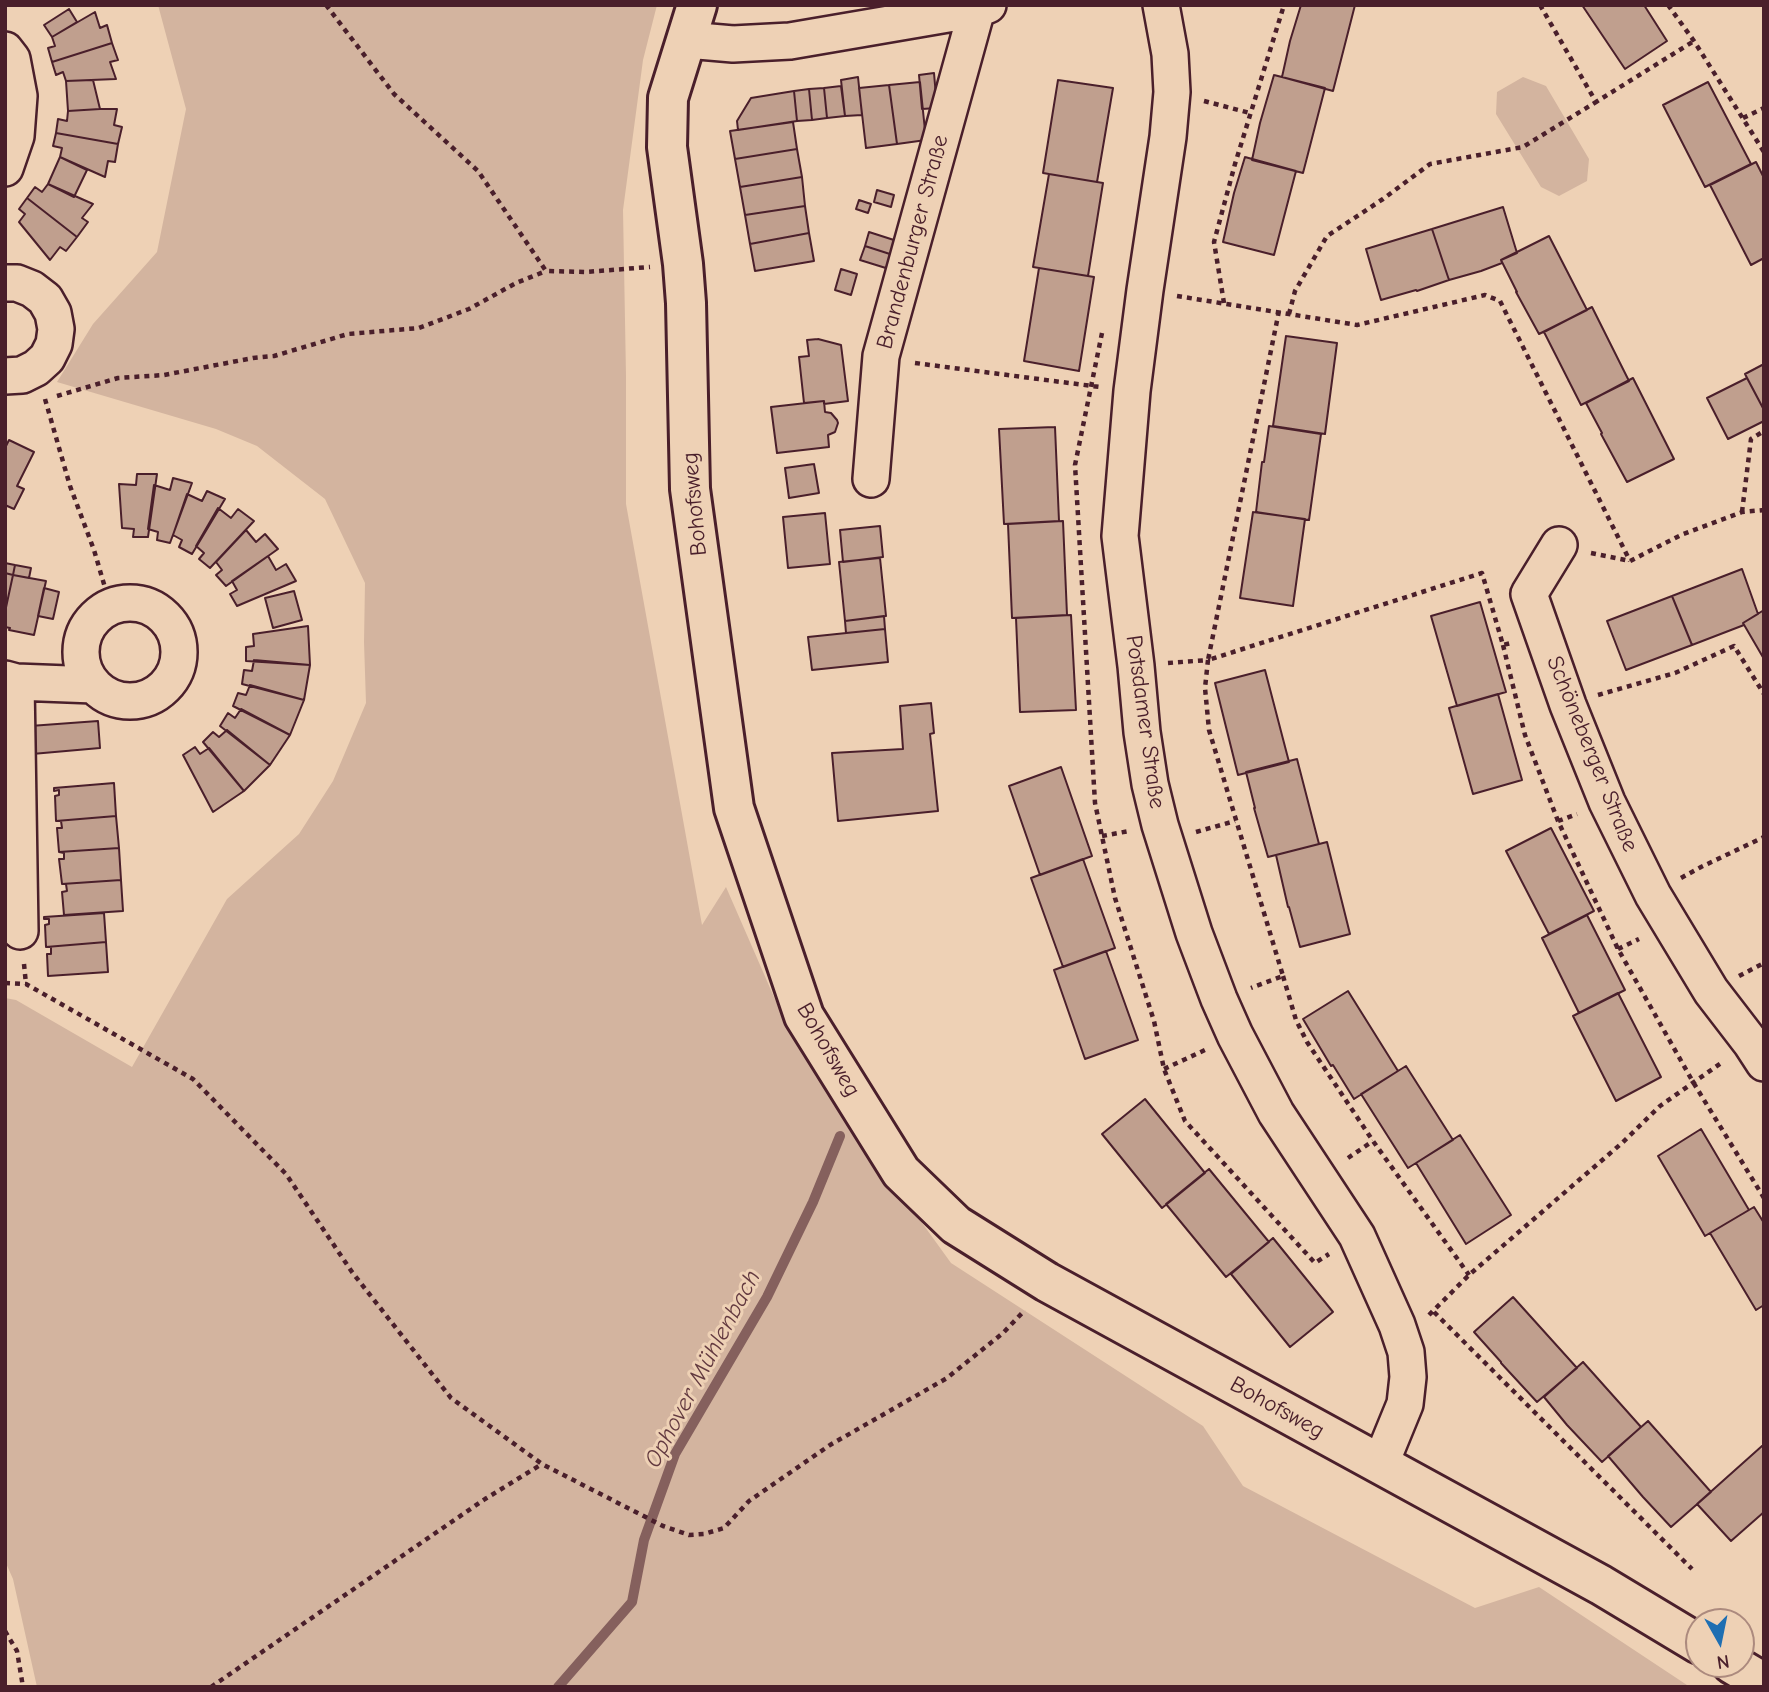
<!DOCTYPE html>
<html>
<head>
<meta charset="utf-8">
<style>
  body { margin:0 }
  #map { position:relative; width:1769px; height:1692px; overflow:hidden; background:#eed1b5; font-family:"Comic Neue",sans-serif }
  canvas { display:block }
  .frame { position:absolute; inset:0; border:7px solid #4a1f2b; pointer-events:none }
  .north { position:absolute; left:1685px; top:1608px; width:70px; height:70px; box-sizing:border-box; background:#eed1b5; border:2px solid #ac8a7e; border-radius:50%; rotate:171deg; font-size:19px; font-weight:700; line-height:28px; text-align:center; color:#4a1f2b }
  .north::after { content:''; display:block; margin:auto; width:24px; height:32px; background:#1f6fb2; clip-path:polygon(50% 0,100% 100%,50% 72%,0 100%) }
</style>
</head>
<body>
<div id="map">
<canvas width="1769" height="1692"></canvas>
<div class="frame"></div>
<div class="north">N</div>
</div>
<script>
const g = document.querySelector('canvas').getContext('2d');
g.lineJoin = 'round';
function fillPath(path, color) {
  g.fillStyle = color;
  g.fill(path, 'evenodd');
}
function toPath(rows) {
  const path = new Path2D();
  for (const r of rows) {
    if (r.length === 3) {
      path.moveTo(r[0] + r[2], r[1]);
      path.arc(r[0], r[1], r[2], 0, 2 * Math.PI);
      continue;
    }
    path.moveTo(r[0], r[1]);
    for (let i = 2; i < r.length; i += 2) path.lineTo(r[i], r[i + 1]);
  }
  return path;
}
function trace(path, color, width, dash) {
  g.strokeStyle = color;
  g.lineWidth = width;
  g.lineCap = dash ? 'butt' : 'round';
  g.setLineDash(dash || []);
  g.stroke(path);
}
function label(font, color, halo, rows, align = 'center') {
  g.font = font + ' "Comic Neue",sans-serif';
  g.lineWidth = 6;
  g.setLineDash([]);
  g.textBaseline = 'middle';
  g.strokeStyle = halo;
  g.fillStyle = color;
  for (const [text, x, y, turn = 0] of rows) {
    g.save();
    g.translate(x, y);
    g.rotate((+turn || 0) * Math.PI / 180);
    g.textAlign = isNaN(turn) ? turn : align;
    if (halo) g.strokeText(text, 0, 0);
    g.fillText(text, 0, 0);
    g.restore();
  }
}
fillPath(toPath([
  [158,5,657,5,643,60,623,210,626,376,626,504,702,925,726,887,791,1036,899,1191,951,1263,1203,1426,1243,1486,1475,1608,1539,1587,1690,1687,37,1687,13,1579,5,1561,5,998,16,1000,132,1067,227,899,299,834,333,781,366,703,364,642,365,583,325,499,257,446,216,429,57,382,93,324,157,252,186,109],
  [1523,77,1546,86,1589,159,1587,181,1559,196,1541,187,1496,114,1497,92]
]), '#d3b49f');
trace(toPath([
  [558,1687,632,1602,644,1540,675,1454,767,1297,813,1202,840,1136]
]), '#85605d', 10);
const building = toPath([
  [1301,5,1355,5,1333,91,1282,77,1290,41,1301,5],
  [1582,5,1644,5,1667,41,1625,69,1582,5],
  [69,9,77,22,52,37,44,25,69,9],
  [95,12,100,28,107,25,112,43,52,62,48,48,55,46,52,37,95,12],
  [112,43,118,60,110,62,116,79,66,81,63,72,56,75,52,62,112,43],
  [934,73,937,108,922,109,919,75,934,73],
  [1274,75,1325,88,1303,173,1252,160,1260,123,1274,75],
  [858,77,862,115,845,116,841,80,858,77],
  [93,80,100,109,68,111,66,81,93,80],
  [1058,80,1113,88,1097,182,1043,173,1058,80],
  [920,82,926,140,897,144,889,85,920,82],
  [1708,82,1751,164,1705,187,1663,105,1708,82],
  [889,85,897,144,866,148,859,88,889,85],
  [841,86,845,116,827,118,824,88,841,86],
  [824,88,827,118,812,120,809,89,824,88],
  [809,89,812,120,797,121,794,91,809,89],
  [794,91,797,121,738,130,737,121,751,98,794,91],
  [100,109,117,109,114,125,122,127,118,144,56,133,58,119,67,121,68,111,100,109],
  [793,122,797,149,735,159,730,131,793,122],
  [56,133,118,144,115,162,108,161,105,177,60,157,62,148,53,146,56,133],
  [797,149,802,177,740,187,735,159,797,149],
  [60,157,87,170,74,197,48,184,60,157],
  [1245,157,1296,171,1274,255,1223,242,1234,193,1245,157],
  [1756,162,1764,178,1764,258,1751,265,1710,185,1756,162],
  [1049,174,1103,183,1088,276,1033,267,1049,174],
  [802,177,805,206,745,215,740,187,802,177],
  [48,184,93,204,82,218,88,222,77,237,27,198,35,187,42,192,48,184],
  [877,190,894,195,891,207,874,202,877,190],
  [27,198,77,237,66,251,60,247,50,260,19,222,25,214,19,209,27,198],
  [859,200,871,204,868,213,856,209,859,200],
  [805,206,809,233,750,244,745,215,805,206],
  [1503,207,1517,253,1501,260,1502,263,1481,271,1449,280,1432,229,1503,207],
  [1432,229,1449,280,1417,291,1416,290,1381,300,1366,249,1432,229],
  [869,232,897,241,893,255,865,246,869,232],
  [809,233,814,261,755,271,750,244,809,233],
  [1549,236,1587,310,1539,334,1516,292,1517,292,1501,260,1549,236],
  [865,246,893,255,889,269,860,260,865,246],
  [1039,268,1094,277,1079,371,1024,361,1039,268],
  [841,269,857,274,851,295,835,290,841,269],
  [1592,307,1629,381,1581,405,1544,332,1592,307],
  [1286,336,1337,343,1325,434,1273,426,1286,336],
  [818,339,841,345,848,401,824,404,824,401,804,403,799,357,809,356,807,340,818,339],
  [1764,364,1764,410,1745,374,1764,364],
  [1633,378,1674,459,1627,482,1601,434,1602,433,1586,403,1633,378],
  [1747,378,1764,410,1764,421,1728,439,1707,398,1747,378],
  [824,401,825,412,831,413,837,420,838,423,835,432,828,435,829,447,777,453,771,407,824,401],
  [1269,426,1321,434,1309,520,1256,512,1262,462,1264,462,1269,426],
  [1055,427,1059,521,1004,524,999,429,1055,427],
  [9,440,34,452,17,486,24,489,14,509,5,505,5,448,9,440],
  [814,464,819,493,789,498,785,468,814,464],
  [137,474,157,474,148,537,133,537,134,529,122,528,119,484,136,485,137,474],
  [173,478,192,483,170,543,157,540,158,532,148,529,154,485,170,490,173,478],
  [207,491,225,499,192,554,179,547,182,540,173,535,187,494,202,501,207,491],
  [218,508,231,518,238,509,254,521,210,568,199,559,204,553,196,546,218,508],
  [1253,512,1305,519,1293,606,1240,598,1253,512],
  [825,513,830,564,788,568,783,517,825,513],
  [1063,521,1067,615,1012,618,1008,524,1063,521],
  [880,526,883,557,843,562,840,530,880,526],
  [246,530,256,542,265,534,278,549,226,586,216,575,222,570,216,562,246,530],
  [268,556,276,570,286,564,296,581,237,606,230,594,237,590,232,581,268,556],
  [880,558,886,616,845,621,839,562,880,558],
  [5,563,15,565,13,575,5,573,5,563],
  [15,565,31,568,29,578,13,575,15,565],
  [1742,569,1758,614,1743,623,1744,625,1692,645,1672,596,1742,569],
  [5,573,13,575,5,612,5,573],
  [13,575,46,581,34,635,9,630,10,628,5,627,5,612,13,575],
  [44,588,59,592,53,619,38,616,44,588],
  [294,591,302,620,273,628,265,598,294,591],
  [1672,596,1692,645,1626,670,1607,621,1672,596],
  [1480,602,1506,692,1457,706,1431,616,1480,602],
  [1764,610,1764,659,1743,623,1764,610],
  [1071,615,1076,710,1020,712,1016,618,1071,615],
  [884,616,885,629,846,633,845,621,884,616],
  [308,626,310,665,246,661,246,647,254,646,253,634,308,626],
  [885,629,888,662,812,670,808,637,885,629],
  [254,660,310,665,304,700,242,684,244,670,252,671,254,660],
  [1265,670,1289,762,1238,775,1215,683,1265,670],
  [250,685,304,700,290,735,233,706,238,693,246,695,250,685],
  [1498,694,1522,780,1473,794,1449,708,1498,694],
  [931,703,934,733,930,734,938,811,838,821,832,753,903,749,900,706,931,703],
  [241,709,290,735,270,765,220,726,228,713,235,718,241,709],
  [98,721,100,748,32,754,30,726,98,721],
  [227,730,270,765,244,791,203,742,213,732,219,737,227,730],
  [195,747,200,754,209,748,244,791,213,812,183,755,195,747],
  [1297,759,1319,844,1268,857,1254,808,1255,808,1246,772,1297,759],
  [1061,767,1092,856,1040,875,1009,786,1061,767],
  [114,783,116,816,56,821,55,796,59,795,59,790,54,791,54,788,114,783],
  [116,816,119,848,59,852,57,828,62,828,61,821,56,821,116,816],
  [1551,828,1594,911,1549,934,1506,851,1551,828],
  [1327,842,1350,934,1300,947,1289,907,1288,907,1276,855,1327,842],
  [119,848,121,880,62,884,59,859,64,859,64,853,59,852,119,848],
  [1083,859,1115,948,1063,967,1031,878,1083,859],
  [121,880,123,911,64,915,62,892,67,891,66,884,62,884,121,880],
  [104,913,106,942,46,947,45,925,49,924,49,919,44,919,44,917,104,913],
  [1587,915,1625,990,1579,1013,1542,938,1587,915],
  [106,942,108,972,48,976,47,954,51,954,51,947,46,947,106,942],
  [1106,951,1138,1040,1085,1059,1054,970,1106,951],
  [1348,991,1398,1071,1354,1099,1333,1065,1331,1066,1303,1019,1348,991],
  [1618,993,1661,1077,1616,1101,1573,1016,1618,993],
  [1406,1066,1453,1140,1408,1168,1361,1094,1406,1066],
  [1145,1099,1205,1173,1162,1208,1102,1134,1145,1099],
  [1701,1129,1749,1210,1705,1236,1658,1156,1701,1129],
  [1460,1135,1511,1215,1466,1244,1416,1163,1460,1135],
  [1209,1169,1269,1242,1226,1277,1166,1204,1209,1169],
  [1754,1207,1764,1223,1764,1305,1756,1310,1710,1233,1754,1207],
  [1273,1238,1333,1312,1290,1347,1231,1274,1273,1238],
  [1513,1297,1577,1368,1537,1402,1501,1363,1501,1362,1474,1332,1513,1297],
  [1583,1362,1641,1427,1602,1462,1567,1425,1544,1397,1583,1362],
  [1648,1421,1711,1492,1671,1527,1643,1497,1608,1456,1648,1421],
  [1762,1446,1764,1448,1764,1512,1731,1541,1697,1504,1762,1446]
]);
fillPath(building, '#c09f8e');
trace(building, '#4a1f2b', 2);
const street = toPath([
  [1161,5,1170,54,1172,92,1168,137,1145,290,1132,391,1120,536,1136,666,1142,732,1150,784,1160,825,1194,933,1219,999,1235,1035,1276,1113,1357,1236,1397,1325,1406,1352,1408,1377,1405,1404,1380,1465],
  [687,40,733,44,790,41,977,9,988,5],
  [5,50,12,59,19,96,16,136,5,168],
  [5,283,17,283,32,289,45,299,53,313,56,329,54,344,47,358,36,368,22,375,5,376],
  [871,479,881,356,977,9],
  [1559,545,1529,594,1568,705,1607,802,1653,895,1711,991,1751,1043,1764,1063],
  [130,652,49],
  [5,679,16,682,94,685],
  [16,682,20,931]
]);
const secondary = toPath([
  [697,5,668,98,667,147,683,264,686,303,690,489,734,808,804,1016,901,1172,956,1225,1047,1282,1601,1585,1699,1644],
  [1732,1664,1764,1683]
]);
trace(street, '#4a1f2b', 40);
trace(secondary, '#4a1f2b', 44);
trace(toPath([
  [326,5,394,94,478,171,546,271,585,272,650,267],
  [1540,5,1596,102,1694,41],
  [1668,5,1694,41,1764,152],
  [1204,101,1250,113],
  [1743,118,1764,108],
  [1177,296,1357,325,1485,295,1500,301,1630,561],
  [1224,303,1214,242,1235,164,1284,5],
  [1279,311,1208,660,1482,573,1503,645,1511,643],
  [1289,314,1295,291,1327,236,1383,199,1430,164,1523,147,1596,102],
  [1102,333,1075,465,1095,803,1115,898,1154,1021,1164,1069,1185,1121,1315,1263,1329,1254],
  [915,363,1100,387],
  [57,396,118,378,164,375,253,358,274,356,348,334,419,328,469,309,516,283,546,271],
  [45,399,70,486,94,550,106,591,116,605],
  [1742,512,1751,439,1764,431],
  [1591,553,1630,561,1681,535,1742,512,1764,510],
  [1503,645,1525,735,1558,821,1618,949,1693,1082,1764,1198],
  [1168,663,1208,660,1205,688,1209,730,1283,976,1251,988],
  [1598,695,1675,673,1734,646,1764,694],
  [1558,821,1577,814],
  [1196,832,1235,821],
  [1102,836,1129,831],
  [1681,878,1701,867,1764,837],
  [1618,949,1639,939],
  [24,964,26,984],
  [1283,976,1296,1020,1307,1042,1373,1141,1469,1275],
  [1739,976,1764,963],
  [5,983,26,984,193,1079,286,1174,352,1272,451,1398,542,1464,663,1526,689,1535,704,1534,724,1528,749,1501,830,1445,947,1378,1003,1333,1025,1310],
  [1164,1069,1205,1050],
  [1348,1158,1373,1141],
  [1434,1312,1692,1569],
  [1429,1315,1469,1275,1622,1143,1660,1106,1724,1061],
  [5,1631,17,1651,23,1687],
  [211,1687,485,1499,542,1464]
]), '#4a1f2b', 4.5, [5, 5]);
trace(street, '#eed1b5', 35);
trace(secondary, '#eed1b5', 38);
label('23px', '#4a1f2b', '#eed1b5', [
  ["Brandenburger Straße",913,242,-75],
  ["Bohofsweg",695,504,-95],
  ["Potsdamer Straße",1145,722,82],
  ["Schöneberger Straße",1592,754,68],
  ["Bohofsweg",828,1050,60],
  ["Bohofsweg",1277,1408,29]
]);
label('italic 24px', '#633a40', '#eed1b5', [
  ["Ophover Mühlenbach",703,1369,-62]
]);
</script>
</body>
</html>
